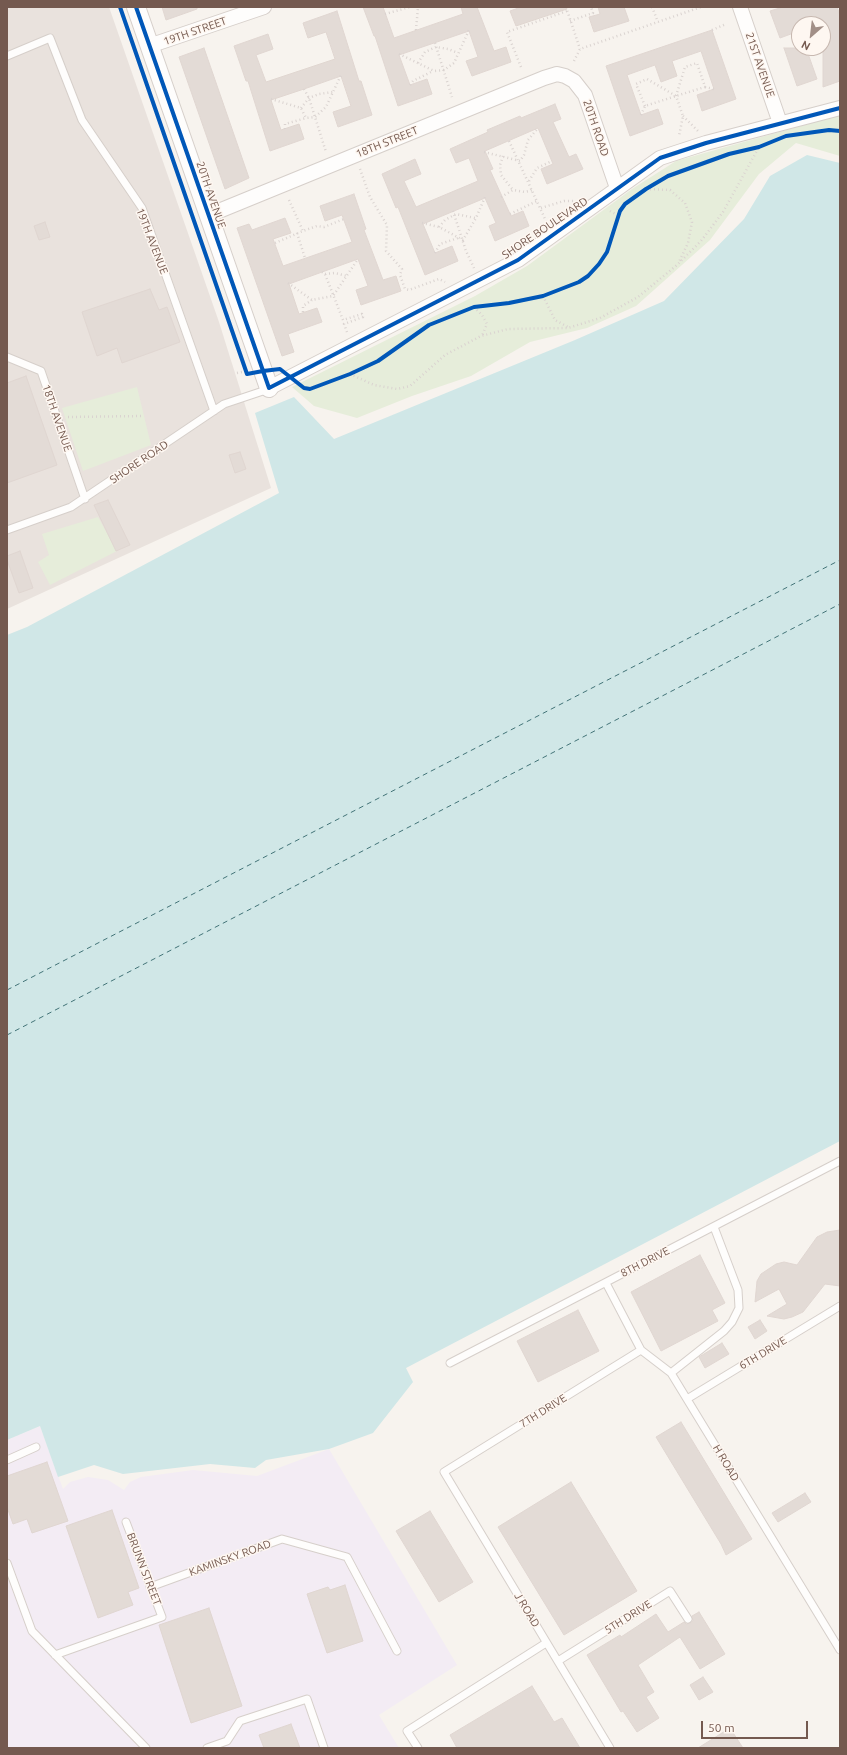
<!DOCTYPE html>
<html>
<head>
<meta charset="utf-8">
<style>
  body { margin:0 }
  #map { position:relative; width:847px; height:1755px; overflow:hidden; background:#f7f3ee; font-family:Ubuntu,sans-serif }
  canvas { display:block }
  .frame { position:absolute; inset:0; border:8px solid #74594f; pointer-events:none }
  .north { position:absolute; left:791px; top:16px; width:40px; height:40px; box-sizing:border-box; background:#fef7f1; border:1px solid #c7b8b0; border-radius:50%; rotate:208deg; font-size:11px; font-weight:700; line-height:16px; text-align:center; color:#74594f }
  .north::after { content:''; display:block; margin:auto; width:14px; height:18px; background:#a28f87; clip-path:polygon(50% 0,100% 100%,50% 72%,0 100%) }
  .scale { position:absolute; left:701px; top:1721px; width:107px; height:18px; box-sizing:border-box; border:2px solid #74594f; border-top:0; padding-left:5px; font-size:12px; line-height:14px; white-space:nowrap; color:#74594f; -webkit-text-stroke:3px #fef7f1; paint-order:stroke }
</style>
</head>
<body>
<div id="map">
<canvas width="847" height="1755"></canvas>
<div class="frame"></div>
<div class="north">N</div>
<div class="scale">50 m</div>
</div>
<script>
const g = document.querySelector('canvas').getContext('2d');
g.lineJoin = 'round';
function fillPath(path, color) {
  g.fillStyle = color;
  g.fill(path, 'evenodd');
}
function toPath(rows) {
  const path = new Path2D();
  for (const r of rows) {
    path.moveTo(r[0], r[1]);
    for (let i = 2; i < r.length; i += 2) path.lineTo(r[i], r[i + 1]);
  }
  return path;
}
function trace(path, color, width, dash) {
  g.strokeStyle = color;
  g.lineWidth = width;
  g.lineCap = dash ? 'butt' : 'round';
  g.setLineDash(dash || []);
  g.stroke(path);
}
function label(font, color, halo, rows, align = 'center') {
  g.font = font + ' Ubuntu,sans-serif';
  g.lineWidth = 3;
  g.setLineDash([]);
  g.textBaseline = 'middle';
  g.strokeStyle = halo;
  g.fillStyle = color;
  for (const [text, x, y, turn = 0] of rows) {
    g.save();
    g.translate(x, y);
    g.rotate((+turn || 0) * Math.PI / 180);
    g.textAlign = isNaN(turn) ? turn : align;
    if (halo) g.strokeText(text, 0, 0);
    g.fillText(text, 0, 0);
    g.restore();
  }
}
fillPath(toPath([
  [7,7,109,7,219,322,271,488,7,609]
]), '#e9e2dd');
fillPath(toPath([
  [40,1426,63,1489,70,1482,88,1477,108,1480,124,1490,130,1482,141,1477,193,1470,257,1476,329,1449,457,1665,379,1715,399,1748,7,1748,7,1440]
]), '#f3ecf4');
fillPath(toPath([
  [840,115,840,156,796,143,759,174,710,240,636,306,587,328,530,342,471,376,412,396,357,418,314,406,292,387,475,296,527,266,632,189,676,161],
  [137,387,151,445,83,471,62,408],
  [98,517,117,551,50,585,38,562,49,555,42,534]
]), '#e6edda');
fillPath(toPath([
  [807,155,840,163,840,1141,406,1368,413,1382,373,1433,329,1449,266,1460,255,1468,210,1464,123,1474,94,1465,58,1477,40,1426,7,1440,7,635,27,627,279,493,255,413,294,397,334,439,575,340,664,301,744,219,770,176]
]), '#d0e7e7');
trace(toPath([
  [7,990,840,560],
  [7,1035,840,604]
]), '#437478', 1, [5, 4]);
const building = toPath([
  [162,7,197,7,197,9,166,20,162,7],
  [363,7,383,7,394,38,463,14,461,7,477,7,494,51,506,47,511,62,472,76,466,61,478,57,469,31,399,55,410,85,427,79,432,94,398,106,375,36,374,36,363,7],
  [521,7,566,7,567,9,516,26,510,11,521,7],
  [598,7,624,7,629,21,594,32,589,17,600,14,598,7],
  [783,7,837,7,840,15,840,81,823,87,823,22,817,24,796,24,799,31,780,38,770,11,783,7],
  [337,11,359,81,361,81,372,115,338,127,333,112,351,106,341,76,304,89,271,100,281,130,299,124,304,139,270,151,248,81,246,81,234,46,268,34,273,49,256,55,266,82,335,59,326,32,308,38,303,23,337,11],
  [712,30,736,99,702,111,697,95,714,89,701,51,672,61,677,76,661,82,655,65,627,75,641,115,658,109,663,124,630,136,606,66,712,30],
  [204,48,249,178,225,189,179,57,204,48],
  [784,48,806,48,817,79,797,86,784,48],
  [555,104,561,119,553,122,569,157,576,154,583,169,547,184,541,169,553,164,538,128,485,151,493,169,490,170,511,216,523,211,529,226,495,241,489,226,496,223,485,198,423,224,435,253,452,246,458,261,425,275,398,207,396,208,382,174,415,159,421,174,404,181,416,207,478,181,469,158,456,163,450,149,488,132,487,130,520,116,521,118,555,104],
  [354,194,366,229,364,230,383,280,396,276,401,291,361,305,356,290,368,286,358,259,289,284,299,314,317,308,322,322,288,334,294,352,282,356,237,228,249,224,252,230,285,218,291,233,273,239,283,266,352,242,342,215,325,221,320,206,354,194],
  [45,222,50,237,39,240,34,226,45,222],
  [150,289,159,310,167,307,180,342,122,363,117,348,97,356,82,312,150,289],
  [26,376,57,465,7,483,7,383,26,376],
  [240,452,246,469,235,473,229,455,240,452],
  [108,500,130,545,116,551,94,505,108,500],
  [20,551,33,588,19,593,7,560,7,556,20,551],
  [840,1230,840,1286,825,1284,803,1312,792,1317,784,1319,767,1316,787,1304,779,1289,755,1302,757,1281,761,1274,776,1264,784,1262,797,1265,817,1237,827,1232,840,1230],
  [700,1255,725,1303,712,1310,718,1321,661,1351,631,1292,700,1255],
  [578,1310,599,1351,538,1382,517,1341,578,1310],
  [760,1320,767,1331,755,1339,748,1327,760,1320],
  [722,1343,729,1354,705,1368,699,1357,722,1343],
  [681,1422,752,1539,726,1555,721,1544,656,1437,681,1422],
  [47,1462,68,1521,32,1533,27,1519,13,1524,7,1507,7,1476,47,1462],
  [571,1482,637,1591,564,1635,498,1527,571,1482],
  [805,1493,811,1502,778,1522,772,1513,805,1493],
  [112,1510,139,1588,128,1592,133,1605,98,1618,66,1526,112,1510],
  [430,1511,473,1582,439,1602,396,1531,430,1511],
  [345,1585,363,1641,327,1653,307,1594,328,1587,330,1590,345,1585],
  [209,1608,242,1706,191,1723,159,1625,209,1608],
  [699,1612,725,1654,700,1669,680,1637,638,1665,654,1692,646,1697,659,1718,637,1732,623,1711,621,1712,587,1655,620,1635,621,1637,656,1614,668,1632,684,1622,686,1624,690,1623,693,1621,692,1616,699,1612],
  [703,1677,713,1692,699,1700,690,1685,703,1677],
  [532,1686,554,1722,562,1718,580,1748,457,1748,450,1735,532,1686],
  [291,1724,300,1748,264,1748,259,1735,291,1724],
  [730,1728,743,1748,698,1748,730,1728]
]);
fillPath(building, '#e3dbd6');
trace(building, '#e0d6d1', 1);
const service = toPath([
  [7,56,50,38,82,120,142,208,214,411],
  [7,357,41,371,85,499],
  [7,530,71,507,224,404,269,389],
  [606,1283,641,1350,671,1373,840,1650],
  [450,1363,840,1161],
  [671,1373,724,1331,732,1322,739,1308,738,1290,714,1227],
  [687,1399,840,1306],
  [7,1460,36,1447],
  [7,1563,32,1631,146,1748],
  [150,1587,282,1539,347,1557,397,1651],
  [55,1655,162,1617,126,1522],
  [558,1661,670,1591,688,1619],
  [207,1748,227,1741,240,1721,307,1699,324,1748],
  [418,1748,407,1731,546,1643],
  [610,1748,444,1472,641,1350]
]);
const minor = toPath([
  [740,7,780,123],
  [149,46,264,7],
  [209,215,544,78,557,74,565,76,574,81,585,95,617,188],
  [269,388,518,260,660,158,706,143,840,108]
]);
const tertiary = toPath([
  [136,7,269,388]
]);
trace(service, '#d6cfca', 9);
trace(minor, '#d6cfca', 16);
trace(tertiary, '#d6cfca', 20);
trace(toPath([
  [566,7,580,49],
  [652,7,658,22],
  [385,14,410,7],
  [570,21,593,13,591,7],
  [416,30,418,7],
  [712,30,726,24],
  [435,43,452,97],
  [399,54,434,71,444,70,454,63,469,30],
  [574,61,580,49,701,7],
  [418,63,425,52,436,47,448,49,458,53],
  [521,67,507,32,567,11],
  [410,85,413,81,433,71],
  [705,87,714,89],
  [304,89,309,98,326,152],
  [271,99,301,108,306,118,315,117,326,107,341,75],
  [645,106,636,84,647,79,676,96],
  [301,108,309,98,319,94,333,92],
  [641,115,645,106,676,96,705,87,697,63,685,67,676,96,683,116,679,136],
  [683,116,698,131],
  [285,129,285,124,306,118],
  [509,141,546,221],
  [484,152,520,161,524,155,528,140,538,128],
  [503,156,500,165,501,175,513,190],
  [360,169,370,197,387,225,386,251,402,269,400,275,405,289,409,290,439,279,445,282],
  [529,181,537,168,552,161],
  [646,189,670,190,685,203,692,222,688,243,679,262],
  [501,197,513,190,525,192,533,190],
  [289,200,303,231],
  [541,208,564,201,575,201],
  [453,211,466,251,474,268],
  [610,211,619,216],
  [510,214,537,201],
  [422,223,439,227,463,240,476,218,485,197],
  [439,227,445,220,456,214,475,218],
  [297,233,305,258],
  [275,243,303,231,317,226,324,227,344,219],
  [435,253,440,244,458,238],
  [322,272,325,274,343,320,362,314,363,317,344,324,347,332],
  [325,274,335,273,347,276],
  [288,283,312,300,333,296,358,259],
  [543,296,555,320,568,327],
  [474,307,482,315,487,324,482,336],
  [303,312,303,306,312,300],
  [237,373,242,372],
  [350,374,374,385,397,389,410,386,445,355,481,336,508,329,568,328,600,318,638,297,677,265,701,241,723,212,759,147],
  [68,417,144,416]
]), '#dad3d0', 2.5, [1, 3]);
trace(service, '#fefdfc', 7);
trace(minor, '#fefdfc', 14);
trace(tertiary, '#fefdfc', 18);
trace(toPath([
  [120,7,247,374,263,371,280,369,304,388,310,389,350,374,378,361,429,325,474,307,509,303,543,296,579,282,588,276,599,264,607,252,620,211,625,204,646,189,668,176,729,154,759,147,786,136,829,130,840,131],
  [136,7,269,388,518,260,660,158,706,143,840,108]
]), '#0057b8', 4);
label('11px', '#74594f', '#fef7f1', [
  ["19TH STREET",195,31,-19],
  ["21ST AVENUE",760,65,71],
  ["20TH ROAD",596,128,71],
  ["18TH STREET",387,142,-22],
  ["20TH AVENUE",211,195,71],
  ["SHORE BOULEVARD",545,228,-34],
  ["19TH AVENUE",152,241,69],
  ["18TH AVENUE",57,418,71],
  ["SHORE ROAD",139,462,-34],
  ["8TH DRIVE",645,1262,-27],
  ["6TH DRIVE",763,1353,-31],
  ["7TH DRIVE",543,1411,-32],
  ["H ROAD",726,1463,59],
  ["KAMINSKY ROAD",230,1558,-20],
  ["BRUNN STREET",144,1569,69],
  ["J ROAD",527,1610,59],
  ["5TH DRIVE",628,1617,-32]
]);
</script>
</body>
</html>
